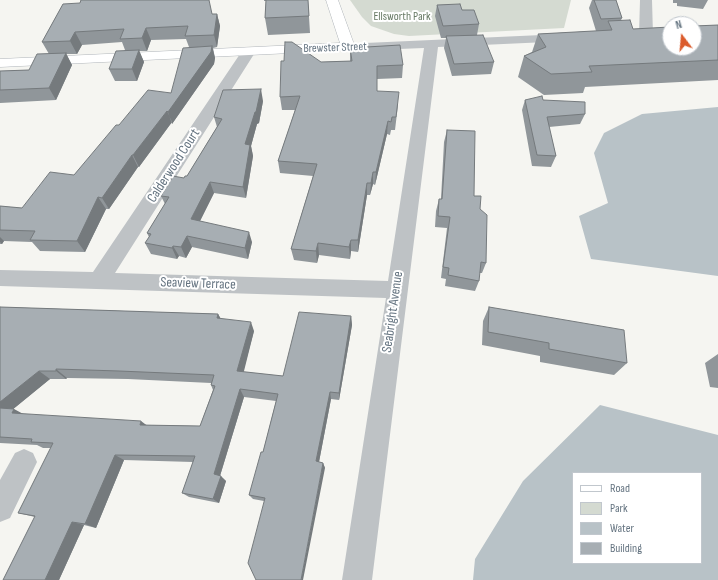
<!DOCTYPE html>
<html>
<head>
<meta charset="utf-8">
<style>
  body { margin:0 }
  #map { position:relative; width:718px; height:580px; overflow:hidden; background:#f5f5f1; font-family:"Sofia Sans Condensed",sans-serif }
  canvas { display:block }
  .legend { position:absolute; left:572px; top:472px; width:130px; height:92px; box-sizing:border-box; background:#fff; border:1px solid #c1c7cd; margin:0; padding:5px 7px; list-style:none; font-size:12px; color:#657481 }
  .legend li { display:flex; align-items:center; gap:8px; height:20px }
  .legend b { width:20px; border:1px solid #c1c7cd }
  .north { position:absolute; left:662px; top:16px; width:40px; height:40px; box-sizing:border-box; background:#fff; border:1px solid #c1c7cd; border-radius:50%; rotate:344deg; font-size:11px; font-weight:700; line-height:16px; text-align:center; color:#657481 }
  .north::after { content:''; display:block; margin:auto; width:14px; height:18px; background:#db5b2b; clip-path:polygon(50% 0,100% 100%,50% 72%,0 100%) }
</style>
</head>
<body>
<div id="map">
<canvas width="718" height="580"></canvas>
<ul class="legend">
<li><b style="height:5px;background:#fff"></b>Road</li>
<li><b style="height:11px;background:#d4dad1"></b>Park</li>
<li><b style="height:11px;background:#b8c2c7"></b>Water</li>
<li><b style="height:11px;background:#a7aeb3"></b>Building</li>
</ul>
<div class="north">N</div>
</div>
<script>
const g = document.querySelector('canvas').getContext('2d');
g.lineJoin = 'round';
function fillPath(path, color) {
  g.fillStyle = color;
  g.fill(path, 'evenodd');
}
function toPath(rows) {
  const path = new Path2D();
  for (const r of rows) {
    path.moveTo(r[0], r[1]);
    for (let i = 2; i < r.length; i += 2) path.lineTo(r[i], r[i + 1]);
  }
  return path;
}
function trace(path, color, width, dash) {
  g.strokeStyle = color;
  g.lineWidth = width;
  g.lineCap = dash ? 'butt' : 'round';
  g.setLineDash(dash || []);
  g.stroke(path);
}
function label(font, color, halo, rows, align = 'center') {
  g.font = font + ' "Sofia Sans Condensed",sans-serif';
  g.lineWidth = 4;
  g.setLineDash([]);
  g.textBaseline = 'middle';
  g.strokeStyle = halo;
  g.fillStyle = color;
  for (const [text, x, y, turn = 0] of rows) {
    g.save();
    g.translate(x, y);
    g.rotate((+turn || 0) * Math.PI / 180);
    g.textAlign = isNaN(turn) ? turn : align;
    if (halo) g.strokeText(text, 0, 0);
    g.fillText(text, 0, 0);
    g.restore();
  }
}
fillPath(toPath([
  [350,0,571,0,564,28,409,36,394,34,371,26,362,17]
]), '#d4dad1');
fillPath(toPath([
  [718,107,718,276,591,259,579,216,608,203,594,153,604,133,642,114],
  [600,405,718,435,718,580,473,580,475,559,523,481],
  [573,473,701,473,701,563,573,563]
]), '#b8c2c7');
const secondary = toPath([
  [326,0,338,0,355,47,353,50,0,67,0,59,340,43,326,0]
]);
trace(secondary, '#b0b5ba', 1);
fillPath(toPath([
  [640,0,652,0,653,35,651,38,646,39,641,38,639,35,640,0],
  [564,34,569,35,571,38,569,41,438,47,372,580,342,580,386,298,0,286,0,270,93,272,242,51,244,48,249,47,254,48,256,51,115,273,388,281,424,48,348,51,343,50,341,47,343,44,564,34],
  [24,449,33,453,37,462,10,518,0,522,0,480,15,453,24,449]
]), '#bec2c5');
fillPath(secondary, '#fff');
fillPath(toPath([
  [264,0,308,0,310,33,268,35,265,18,266,1,264,1],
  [592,0,616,0,622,18,621,20,633,29,718,25,718,80,585,87,583,93,544,95,518,77,524,56,532,52,538,34,596,31,589,8],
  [673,0,708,0,703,9,677,6,677,3,673,3],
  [63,4,212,14,217,14,220,26,217,47,213,48,215,58,214,64,172,124,172,122,139,167,138,167,109,209,106,209,85,252,40,251,32,242,4,241,2,244,0,244,0,206,22,208,74,175,119,125,171,93,189,47,186,39,151,40,147,51,139,51,144,62,137,81,115,81,109,69,125,50,122,42,82,45,77,54,66,54,72,65,56,100,0,103,0,71,29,70,49,54,42,42],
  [437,5,462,10,479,24,477,35,494,62,491,74,452,76,444,48,446,38,441,38,435,16],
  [350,48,403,65,402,78,377,79,377,91,398,105,395,130,391,130,390,135,387,134,375,185,373,184,370,195,367,195,358,252,351,251,350,259,319,255,317,263,294,260,291,249,313,176,280,173,278,161,295,110,282,110,280,97,321,62,350,61],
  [525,100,543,100,585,114,580,124,549,127,556,156,551,167,532,166,522,110],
  [263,101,259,123,257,124,251,146,253,156,246,198,214,193,200,221,252,242,248,259,192,247,186,258,179,256,177,259,151,254,145,243,149,237,147,233,165,204,161,196,187,176,217,127,214,117],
  [447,130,474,196,480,209,486,263,482,273,479,273,479,281,475,291,445,286,446,279,441,278,447,228,435,227,436,211,439,199,441,199,444,142],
  [0,307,218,314,221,319,254,331,243,372,283,376,351,316,352,325,339,400,331,399,319,462,323,463,325,468,264,501,253,499,249,495,263,452,276,401,244,397,220,476,226,481,219,503,189,497,182,493,193,462,124,460,96,528,84,525,59,580,3,580,35,517,18,513,51,448,43,448,37,445,0,443],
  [67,378,128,379,211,383,211,385,213,390,200,426,147,425,22,414,13,409,50,379,66,379],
  [489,307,627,363,614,375,540,362,540,356,482,345,483,321],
  [718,354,718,388,710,387,705,363]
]), '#90969a');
fillPath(toPath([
  [217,14,220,26,217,47,214,35],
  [146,28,151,40,147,51,142,38],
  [75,32,82,45,77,54,70,41],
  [212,46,215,58,214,64,172,124,168,112],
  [139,50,144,62,137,81,132,69],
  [66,53,72,65,56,100,49,88],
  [261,89,263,101,259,123,257,124,251,146,253,156,246,198,243,187,245,144],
  [167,111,172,122,139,167,133,155],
  [388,121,387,134,375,185,376,172],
  [132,155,138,167,109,209,102,198],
  [373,172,373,184,370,195,371,183],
  [210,182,214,193,196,229,191,219],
  [367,183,367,195,358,252,358,240],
  [98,197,106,209,85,252,77,241],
  [249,232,252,242,248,259,245,248],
  [187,236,192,247,186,258,181,247],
  [0,237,4,241,2,244,0,242],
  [351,240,351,251,350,259,349,247],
  [318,243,319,255,317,263,316,251],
  [173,246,179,256,177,259,172,248],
  [218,314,223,323,217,318],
  [351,316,352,325,339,400,339,393],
  [251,322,254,331,242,379,237,371],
  [56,369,67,378,66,379,56,371],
  [39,371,50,379,6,415,0,412,0,402],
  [240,389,244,397,219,479,214,474],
  [330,392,331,399,318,467,316,461],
  [14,409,27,416,12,413],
  [141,421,149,427,140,425],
  [115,455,124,460,96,528,85,524],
  [323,463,325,468,303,580,301,580],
  [221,476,226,481,219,503,213,499],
  [72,522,84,525,59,580,45,580]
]), '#757a7d');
const building = toPath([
  [81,0,209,0,212,14,217,14,214,35,185,36,188,26,146,28,142,38,120,39,124,29,75,32,70,41,42,42,63,4,80,3,81,0],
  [266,0,308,0,309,16,265,18,266,0],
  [594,0,616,0,622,18,601,19,594,0],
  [460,4,462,10,474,10,479,24,443,26,437,5,460,4],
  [630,20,633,29,670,27,670,48,694,48,694,26,718,25,718,60,589,66,592,72,551,74,524,56,546,47,538,34,612,30,608,21,630,20],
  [483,35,494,62,454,64,446,36,483,35],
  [285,42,292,42,321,62,352,61,350,48,400,45,403,65,377,66,377,91,399,92,396,117,392,117,391,122,388,121,376,172,373,172,371,183,367,183,358,240,351,240,349,247,318,243,316,251,291,249,317,164,278,161,300,96,280,97,281,61,284,61,285,42],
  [212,46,211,52,168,112,167,111,133,155,132,155,102,198,98,197,77,241,30,240,35,231,0,230,0,206,22,208,50,172,74,175,116,125,119,125,148,90,171,93,183,48,212,46],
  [139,50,132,69,109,69,116,51,139,50],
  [66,53,49,88,0,90,0,71,29,70,37,54,66,53],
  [261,89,256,112,255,112,245,144,250,145,243,187,210,182,191,219,249,232,245,248,187,236,181,247,173,246,172,248,145,243,151,234,147,233,169,197,161,196,173,176,184,178,185,176,187,176,222,119,214,117,223,90,261,89],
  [542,96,543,100,585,102,585,114,547,117,556,156,537,155,525,100,542,96],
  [447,130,475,131,474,196,481,196,480,209,487,215,486,263,481,262,479,281,448,275,449,268,443,267,450,217,438,216,439,199,442,199,447,130],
  [0,307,218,314,217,318,251,322,237,371,283,376,299,312,351,316,339,393,330,392,316,461,323,463,301,580,256,580,248,563,265,498,249,495,261,452,263,452,278,394,240,389,214,474,221,476,213,499,182,493,195,456,115,455,85,524,72,522,45,580,3,580,35,516,18,513,53,443,31,442,32,439,0,437,0,408,14,409,12,413,141,421,140,425,200,426,215,386,211,385,214,375,119,371,56,369,56,371,39,371,0,402,0,307],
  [489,307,624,330,627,363,549,349,549,343,488,332,489,307]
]);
fillPath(building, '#a7aeb3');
trace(building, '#757a7d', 1);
label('12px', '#677964', '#fff', [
  ["Ellsworth Park",402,17]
]);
label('12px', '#657481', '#fff', [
  ["Brewster Street",335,48,-2]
]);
label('14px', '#657481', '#fff', [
  ["Calderwood Court",174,166,-57],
  ["Seaview Terrace",198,284,2],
  ["Seabright Avenue",393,312,-82]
]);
</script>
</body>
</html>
